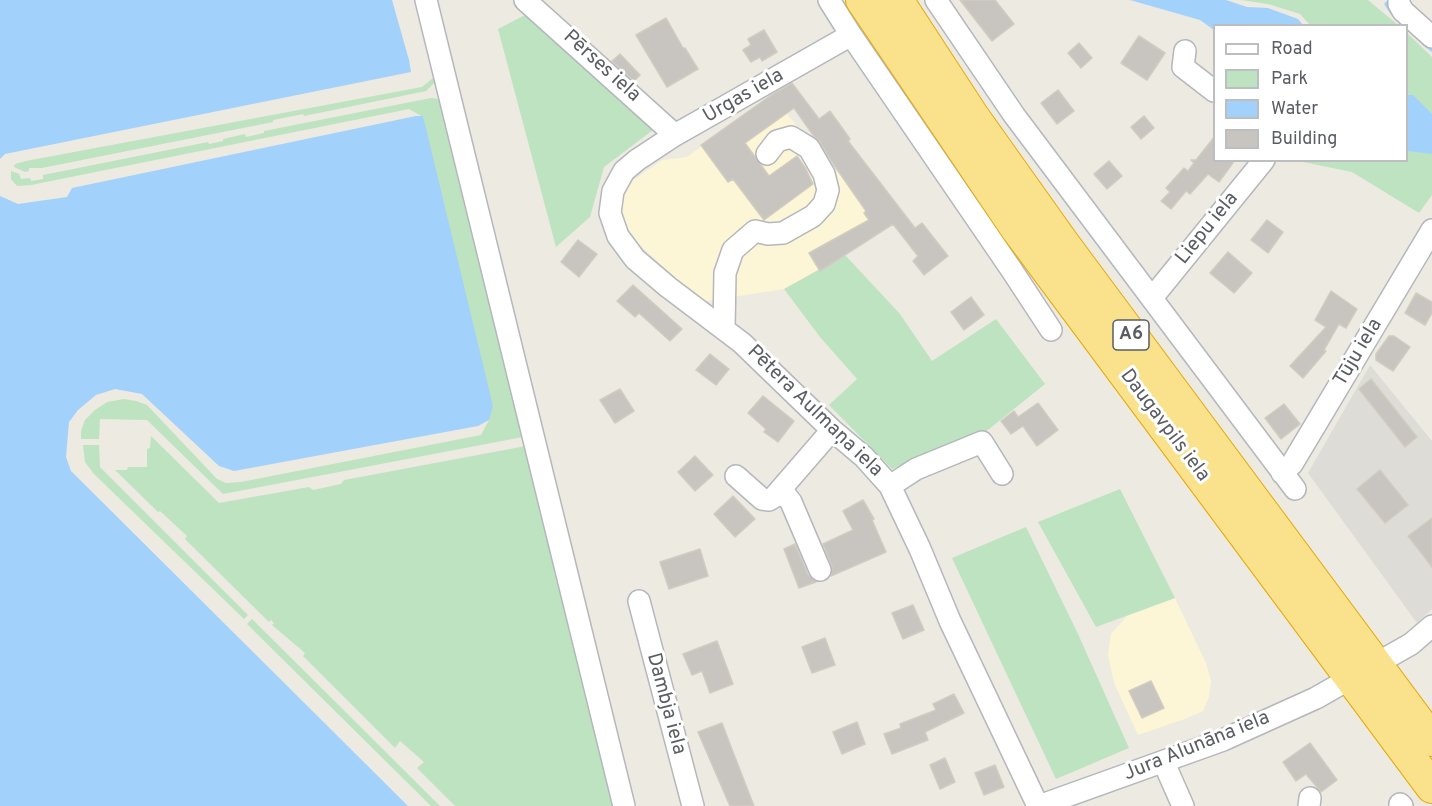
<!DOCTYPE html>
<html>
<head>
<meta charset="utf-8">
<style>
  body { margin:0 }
  #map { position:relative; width:1432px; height:806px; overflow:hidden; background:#eceae1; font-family:Overpass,sans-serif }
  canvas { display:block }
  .legend { position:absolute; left:1213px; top:24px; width:195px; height:138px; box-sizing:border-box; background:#fff; border:2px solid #bdbec0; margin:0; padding:8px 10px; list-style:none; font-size:18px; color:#5a5d62 }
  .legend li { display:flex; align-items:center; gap:12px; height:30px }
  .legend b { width:30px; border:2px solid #bdbec0 }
</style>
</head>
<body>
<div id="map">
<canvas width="1432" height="806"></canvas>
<ul class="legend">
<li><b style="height:8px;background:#fff"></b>Road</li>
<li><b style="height:16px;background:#bee3c0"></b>Park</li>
<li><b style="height:16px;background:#a2d1fc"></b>Water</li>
<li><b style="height:16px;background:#c8c4bf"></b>Building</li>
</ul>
</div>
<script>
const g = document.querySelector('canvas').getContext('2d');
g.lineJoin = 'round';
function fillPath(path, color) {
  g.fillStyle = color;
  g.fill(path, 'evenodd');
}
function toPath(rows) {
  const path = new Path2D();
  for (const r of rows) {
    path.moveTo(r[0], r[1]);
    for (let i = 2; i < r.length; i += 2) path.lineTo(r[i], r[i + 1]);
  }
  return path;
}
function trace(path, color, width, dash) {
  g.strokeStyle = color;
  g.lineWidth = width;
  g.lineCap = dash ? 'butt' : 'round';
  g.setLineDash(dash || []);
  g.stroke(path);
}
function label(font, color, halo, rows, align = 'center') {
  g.font = font + ' Overpass,sans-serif';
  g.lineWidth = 6;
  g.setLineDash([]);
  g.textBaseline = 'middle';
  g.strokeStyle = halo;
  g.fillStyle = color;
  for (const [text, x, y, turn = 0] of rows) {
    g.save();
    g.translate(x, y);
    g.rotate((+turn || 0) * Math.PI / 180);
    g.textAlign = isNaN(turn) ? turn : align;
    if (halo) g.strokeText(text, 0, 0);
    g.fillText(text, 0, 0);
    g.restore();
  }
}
fillPath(toPath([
  [791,81,805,100,787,114,836,173,860,156,905,215,820,271,784,289,701,302,630,236,620,207,625,186,662,160,687,157],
  [1175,598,1206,663,1211,681,1209,697,1203,711,1185,719,1138,735,1114,683,1108,655,1111,634,1127,616]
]), '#fcf5d6');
fillPath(toPath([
  [1370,365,1432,441,1432,609,1417,623,1308,473]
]), '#dedcd6');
fillPath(toPath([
  [1241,0,1368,0,1398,25,1310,25,1300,14,1268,4],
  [527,14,653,130,604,167,590,217,556,247,498,29],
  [1407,33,1432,57,1432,195,1419,213,1352,172,1298,161,1406,160],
  [431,66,438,66,438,79,426,91,304,116,303,114,273,120,273,122,42,168,29,168,29,171,25,172,14,167,15,164,26,161,422,87,433,78],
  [431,98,440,99,523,437,223,494,147,420,100,419,99,439,81,439,81,431,85,420,95,410,107,402,124,399,136,401,147,405,217,479,226,483,241,482,481,435,489,420,423,117,409,109,31,185,17,186,11,179,11,171,19,174,21,179,30,178,31,181,43,179,43,175,208,142,209,144,223,141,223,139,245,134,246,137,264,133,264,131],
  [845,255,900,314,932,361,996,319,1045,384,984,433,892,469,829,405,857,379,820,337,784,289],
  [151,436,219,503,309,487,313,490,341,484,344,480,526,446,619,806,455,806,417,768,424,762,400,741,395,748,303,656,305,653,272,625,274,623,271,620,269,622,185,539,187,536,160,511,158,512,115,470,127,470,128,467,147,467,147,449,150,448],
  [83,445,99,445,100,467,248,615,244,619,94,474,85,462],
  [1120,489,1175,598,1096,627,1038,522],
  [1026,527,1078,634,1129,748,1056,779,952,558],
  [252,619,440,806,431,806,247,624]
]), '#bee3c0');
fillPath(toPath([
  [0,0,392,0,409,60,411,72,5,154,0,159],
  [1130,0,1226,0,1247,7,1268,8,1298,19,1303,25,1214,26,1214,30,1200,20],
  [1407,95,1413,95,1432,114,1432,154,1407,151],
  [416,116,423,116,493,406,489,420,478,426,234,471,219,466,142,394,115,389,96,395,78,410,69,422,66,457,71,471,408,806,0,806,0,196,18,204,67,197,72,188]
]), '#a2d1fc');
trace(toPath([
  [1387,4,1393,13],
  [1424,43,1432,49]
]), '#a2d1fc', 5);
const building = toPath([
  [960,0,995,0,1014,24,992,41,960,0],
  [666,18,683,48,685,48,698,69,667,87,636,35,666,18],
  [764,30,777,52,762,61,760,57,751,62,743,50,751,45,748,39,764,30],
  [1139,36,1165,53,1147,80,1121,63,1139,36],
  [1079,43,1092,58,1081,68,1068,53,1079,43],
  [620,54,640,75,634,81,612,61,620,54],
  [792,83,819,119,830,111,850,139,848,141,915,228,922,223,948,256,924,275,913,261,918,256,893,224,820,271,809,253,869,220,864,213,866,211,834,165,820,142,813,135,794,108,745,143,769,176,797,156,806,169,813,184,764,220,733,179,728,182,701,145,770,96,792,83],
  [1058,90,1074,111,1057,124,1041,103,1058,90],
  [1144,116,1154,128,1141,139,1131,127,1144,116],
  [1215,136,1215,160,1235,160,1219,182,1208,174,1190,194,1186,191,1171,209,1161,201,1170,192,1166,188,1184,168,1188,171,1194,163,1191,160,1196,160,1215,136],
  [1109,161,1122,176,1107,189,1094,174,1109,161],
  [1267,220,1283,232,1268,253,1251,240,1267,220],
  [578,240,597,254,579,277,561,262,578,240],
  [1228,252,1252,273,1234,293,1210,273,1228,252],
  [633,285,682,329,670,341,639,313,635,317,617,301,633,285],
  [1331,291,1357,309,1346,328,1339,324,1324,350,1326,351,1303,378,1290,366,1326,327,1315,320,1331,291],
  [1416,293,1432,302,1432,313,1425,325,1405,313,1416,293],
  [971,297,984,315,964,330,951,312,971,297],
  [1389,336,1394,336,1410,347,1393,371,1376,360,1376,354,1389,336],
  [710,354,729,369,716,385,696,370,710,354],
  [1371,379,1417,437,1405,447,1359,389,1371,379],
  [620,389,634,411,615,423,600,400,620,389],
  [763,396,794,421,778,442,764,432,766,429,748,413,763,396],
  [1038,403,1058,430,1037,446,1023,426,1011,434,1001,421,1014,411,1018,417,1038,403],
  [1284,404,1300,424,1281,439,1265,418,1284,404],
  [695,456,713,475,695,491,678,472,695,456],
  [1380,470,1408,505,1385,523,1357,489,1380,470],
  [733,496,755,519,735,537,714,514,733,496],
  [863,500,874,519,872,520,886,552,831,576,832,566,823,544,853,530,843,511,863,500],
  [1432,518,1432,567,1408,536,1432,518],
  [795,544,808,575,816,582,799,588,784,549,795,544],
  [700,549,708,576,669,589,660,562,700,549],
  [913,605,924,630,903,639,892,613,913,605],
  [825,638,835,665,812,673,802,647,825,638],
  [717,641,733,684,710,693,702,671,692,675,683,654,717,641],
  [1151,681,1164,708,1142,718,1129,691,1151,681],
  [954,694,964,713,925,732,928,740,892,754,884,734,901,728,900,724,936,710,933,704,954,694],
  [857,722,865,744,842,754,833,732,857,722],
  [722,723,733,752,754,806,730,806,698,732,722,723],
  [1310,743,1337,780,1321,792,1306,774,1296,781,1283,762,1310,743],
  [945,758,955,782,940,789,930,765,945,758],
  [995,765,1004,787,984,795,975,773,995,765]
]);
fillPath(building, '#c8c4bf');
trace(building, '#d1ccc0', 1.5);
const minor = toPath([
  [426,0,624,806],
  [525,0,675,135],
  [829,0,851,35,1011,269,1051,330],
  [936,0,1014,115,1295,489],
  [1399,0,1399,4,1403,11,1432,37],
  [851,35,675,135,637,160,624,171,613,191,610,213,618,236,635,259,668,287,742,343,832,430,864,457,890,486,920,549,950,621,1038,806],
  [1185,51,1183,67,1214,91],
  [1152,298,1264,160],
  [724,329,725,273,733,250,755,231,768,234,783,233,813,216,824,204,828,190,824,174,809,148,791,137,777,141,767,154],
  [1282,473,1292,464,1432,230],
  [736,476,762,499,769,500,774,497,832,430],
  [890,486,916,469,982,442,1002,474],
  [781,489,791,502,820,570],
  [639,601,693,806],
  [1164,763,1183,806],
  [1400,804,1402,806],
  [1039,806,1223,740,1316,698,1411,644,1432,626],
  [1309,806,1310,798]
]);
const highway = toPath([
  [862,0,1017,229,1432,787],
  [897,0,972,115,1063,243,1432,740]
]);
trace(minor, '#b4b7bc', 24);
trace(highway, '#e6aa08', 34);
trace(minor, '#fff', 21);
trace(highway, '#f9e28b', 32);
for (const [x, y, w] of [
  [1131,335,36]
]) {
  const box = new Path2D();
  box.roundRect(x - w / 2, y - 15, w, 30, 4.5);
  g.fillStyle = '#fff';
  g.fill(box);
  trace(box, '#5a5d62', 1.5);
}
label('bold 18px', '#5a5d62', null, [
  ["A6",1131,335]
]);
label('20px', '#5a5d62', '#fff', [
  ["Pērses iela",601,67,42],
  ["Urgas iela",744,97,-30],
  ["Liepu iela",1208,229,-51],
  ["Tūju iela",1359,353,-59],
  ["Pētera Aulmaņa iela",814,412,44],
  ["Daugavpils iela",1164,426,53],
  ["Dambja iela",665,704,75],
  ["Jura Alunāna iela",1197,747,-22]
]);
</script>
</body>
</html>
